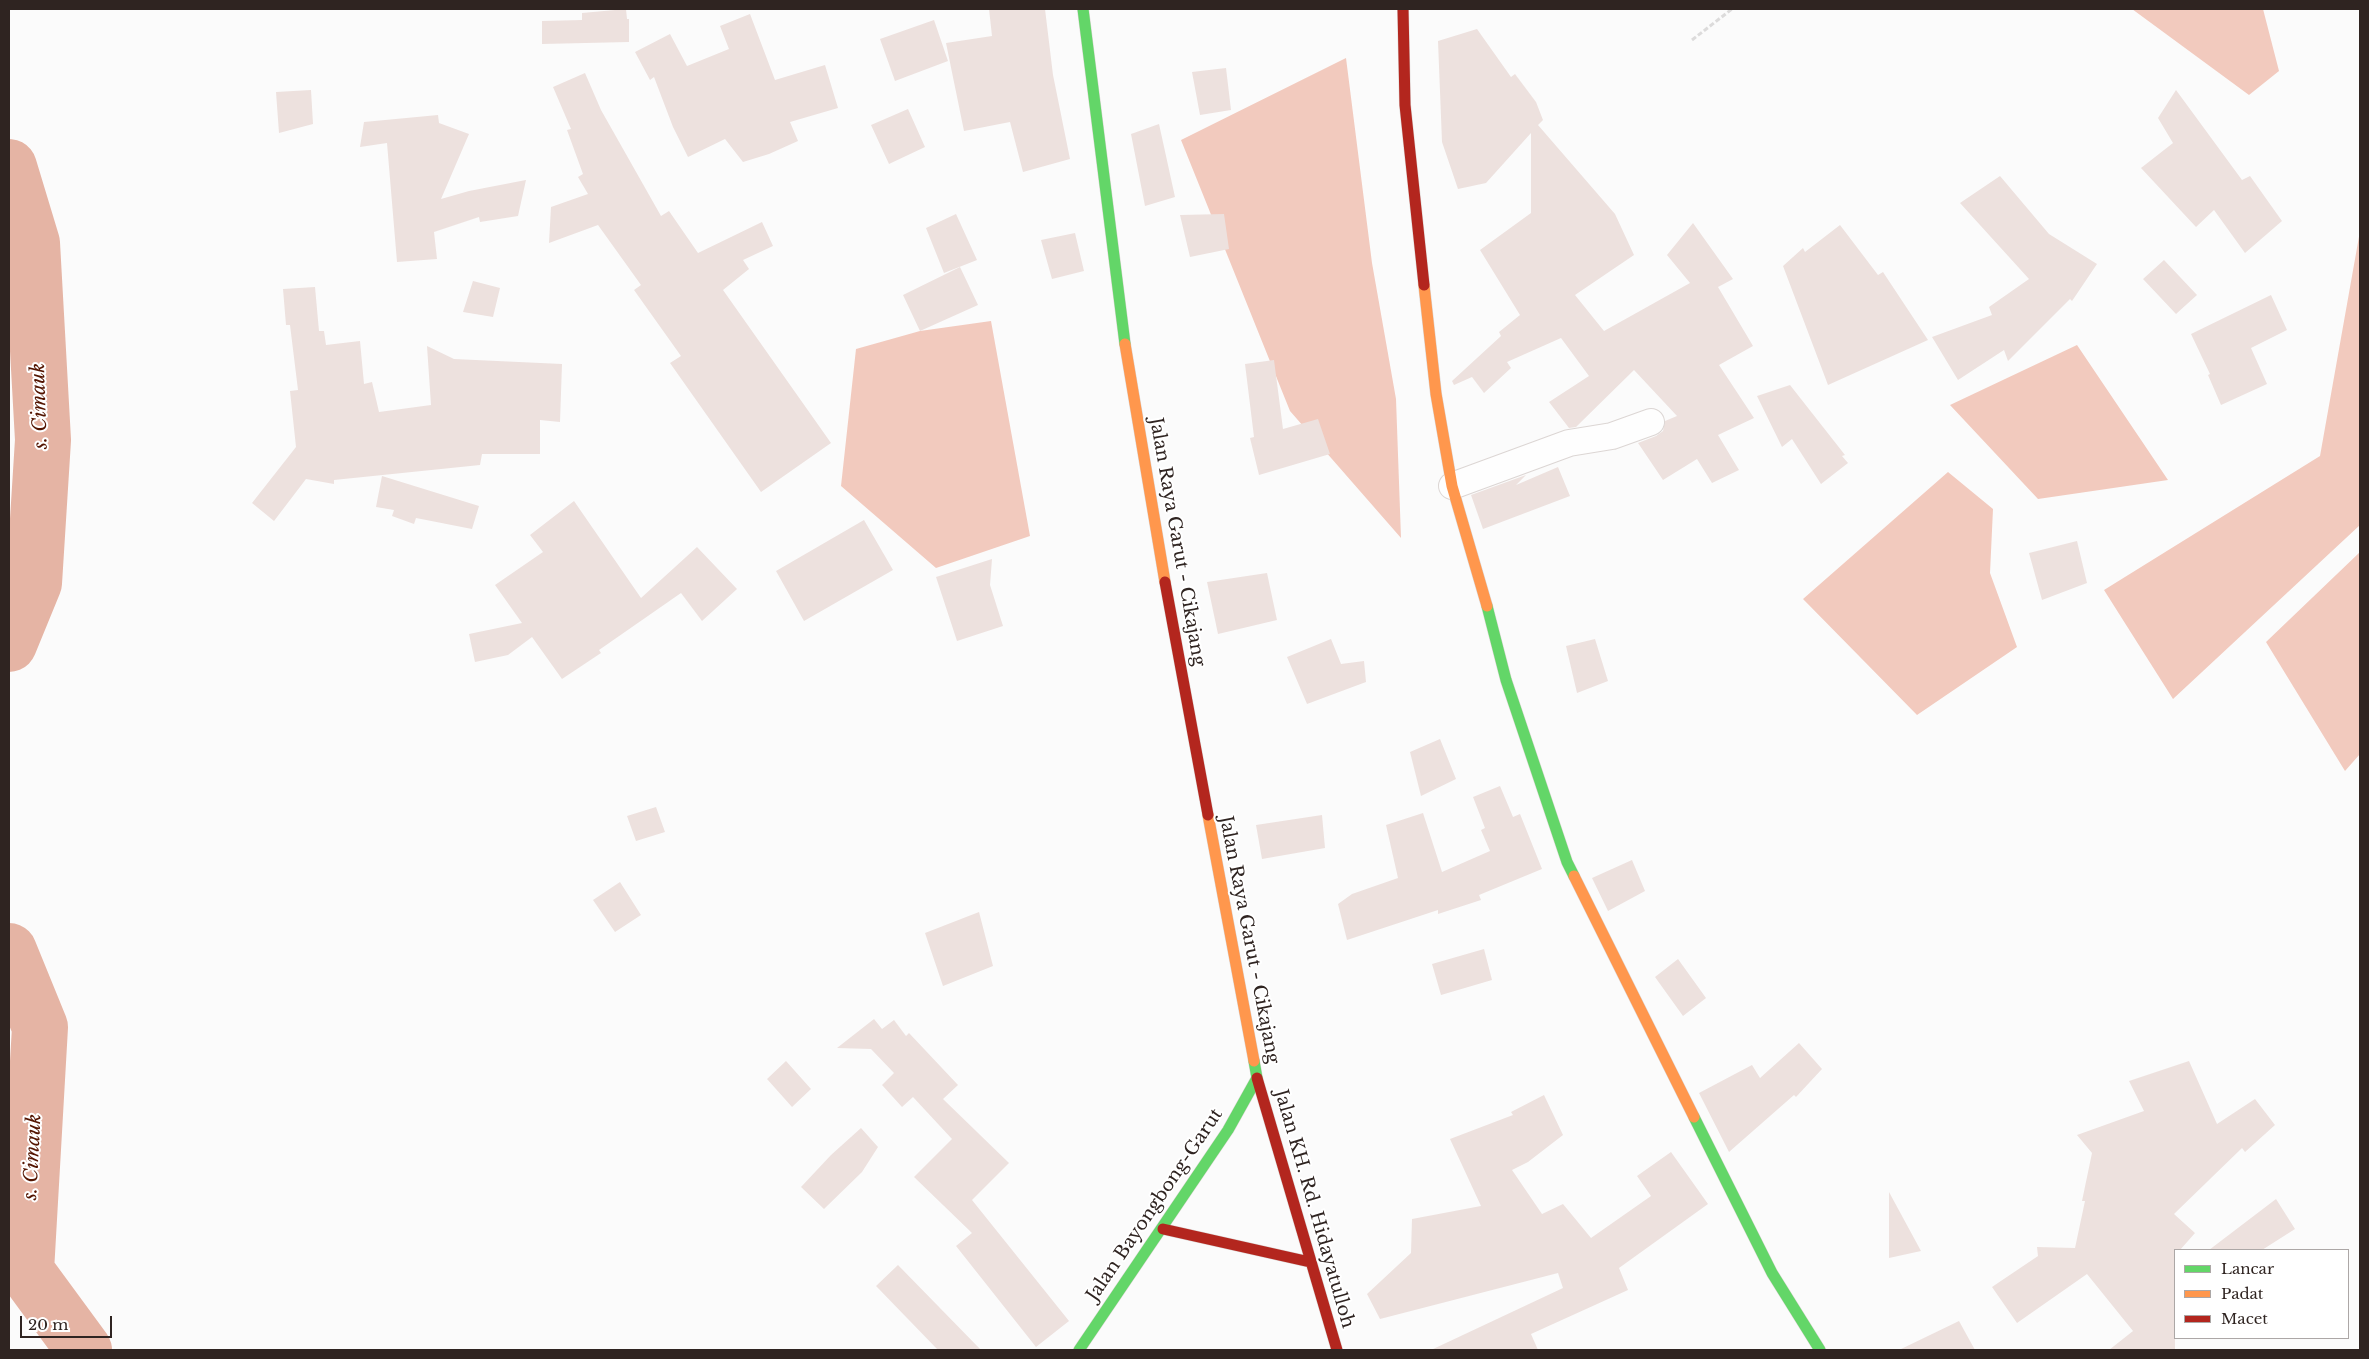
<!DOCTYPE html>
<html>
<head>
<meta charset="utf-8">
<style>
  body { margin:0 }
  #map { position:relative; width:2369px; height:1359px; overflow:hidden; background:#fbfbfb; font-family:"Libre Baskerville",serif }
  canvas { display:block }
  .frame { position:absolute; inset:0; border:10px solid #2f2421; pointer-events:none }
  .legend { position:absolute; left:2174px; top:1249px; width:175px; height:90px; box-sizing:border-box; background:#fff; border:1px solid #aca7a6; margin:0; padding:6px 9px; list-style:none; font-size:15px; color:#2f2421 }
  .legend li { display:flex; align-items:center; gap:10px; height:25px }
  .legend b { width:25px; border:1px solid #aca7a6 }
  .scale { position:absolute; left:20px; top:1316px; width:92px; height:22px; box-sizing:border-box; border:2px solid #2f2421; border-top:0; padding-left:6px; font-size:15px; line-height:18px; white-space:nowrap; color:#2f2421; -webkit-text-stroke:4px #fff; paint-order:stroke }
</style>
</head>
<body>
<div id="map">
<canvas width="2369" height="1359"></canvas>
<div class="frame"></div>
<ul class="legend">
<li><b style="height:6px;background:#63d668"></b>Lancar</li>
<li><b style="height:6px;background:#ff974d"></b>Padat</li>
<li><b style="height:6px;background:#b3261e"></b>Macet</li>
</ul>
<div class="scale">20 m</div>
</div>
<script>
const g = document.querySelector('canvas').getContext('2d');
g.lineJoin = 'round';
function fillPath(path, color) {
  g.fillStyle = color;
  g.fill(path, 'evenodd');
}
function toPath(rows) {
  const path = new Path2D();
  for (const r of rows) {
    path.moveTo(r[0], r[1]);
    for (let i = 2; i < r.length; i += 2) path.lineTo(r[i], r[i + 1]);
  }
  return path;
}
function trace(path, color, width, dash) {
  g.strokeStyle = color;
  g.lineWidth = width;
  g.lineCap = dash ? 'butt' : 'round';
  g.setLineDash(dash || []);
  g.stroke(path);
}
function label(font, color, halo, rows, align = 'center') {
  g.font = font + ' "Libre Baskerville",serif';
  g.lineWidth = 4;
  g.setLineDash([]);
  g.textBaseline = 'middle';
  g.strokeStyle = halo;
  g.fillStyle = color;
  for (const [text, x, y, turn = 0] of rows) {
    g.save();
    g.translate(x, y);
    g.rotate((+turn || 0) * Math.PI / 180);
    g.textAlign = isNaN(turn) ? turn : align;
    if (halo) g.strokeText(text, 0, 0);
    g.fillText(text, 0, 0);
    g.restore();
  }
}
fillPath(toPath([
  [2132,9,2263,9,2279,71,2249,95],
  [1346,58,1372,263,1396,399,1401,538,1290,411,1181,140],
  [2360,231,2360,525,2173,699,2104,590,2320,456],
  [991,321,1030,536,936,568,841,486,856,349,920,331],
  [2077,345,2168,480,2038,499,1950,405],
  [1948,472,1993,509,1990,573,2017,647,1917,715,1803,599],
  [2360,552,2360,754,2345,771,2266,642]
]), '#f2cabe');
trace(toPath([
  [9,167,32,243,43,440,34,583,9,644],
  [9,951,40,1027,26,1271,84,1350]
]), '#e5b4a4', 56);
fillPath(toPath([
  [626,9,627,19,629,19,629,42,542,44,542,21,582,20,582,13],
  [989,9,1045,9,1053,75,1070,159,1023,172,1010,122,964,131,946,43,992,36],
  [750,14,775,80,825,65,838,108,790,122,798,141,769,154,743,162,725,139,688,157,673,127,654,77,650,80,635,52,670,34,687,66,729,49,720,26],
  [934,20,948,61,895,81,880,39],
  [1477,29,1511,77,1515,74,1536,102,1543,120,1538,125,1615,214,1634,255,1575,295,1604,331,1690,283,1667,255,1693,223,1733,279,1718,287,1753,346,1719,365,1754,418,1718,435,1739,470,1712,483,1697,459,1663,480,1638,443,1656,436,1663,431,1665,421,1677,416,1634,370,1576,427,1569,428,1549,402,1589,376,1561,338,1507,362,1511,368,1484,393,1472,377,1454,385,1452,381,1501,336,1499,332,1520,315,1480,250,1531,213,1531,133,1486,183,1458,189,1442,142,1438,41],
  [1226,68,1231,110,1200,115,1192,72],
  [585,73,601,110,661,216,669,211,698,253,762,222,773,246,743,260,749,269,723,290,831,443,761,492,670,363,681,356,634,290,641,285,598,225,549,243,551,207,588,194,578,177,583,174,567,130,571,129,553,87],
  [311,90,313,124,279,133,276,92],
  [2176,90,2242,180,2250,176,2282,221,2245,253,2214,210,2196,227,2141,168,2173,143,2158,118],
  [908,109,925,147,889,164,871,125],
  [438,115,439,123,469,134,441,199,469,191,526,180,518,216,480,222,479,217,434,232,437,259,397,262,387,143,360,147,364,122],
  [1159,124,1175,197,1145,206,1131,134],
  [2000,176,2049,234,2097,264,2072,301,2070,299,2008,361,2004,350,1958,380,1932,337,1992,315,1989,307,2029,279,1960,203],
  [956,214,977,260,944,273,926,228],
  [1224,214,1229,249,1190,257,1180,215],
  [1840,225,1878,275,1883,272,1928,340,1828,385,1783,266,1803,248,1805,252],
  [1075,233,1084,271,1052,279,1041,240],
  [2164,260,2197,295,2176,314,2143,279],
  [960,267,978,305,920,331,903,295],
  [473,281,500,288,493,317,463,312],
  [315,287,319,331,324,331,326,345,360,341,364,384,372,382,379,412,431,405,427,346,454,359,562,364,560,422,540,420,540,454,482,454,480,465,334,480,334,484,306,479,274,521,252,503,296,447,290,391,298,390,290,325,286,325,283,289],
  [2271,295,2287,330,2251,348,2267,384,2221,405,2208,375,2210,374,2191,334],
  [1274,360,1283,429,1318,419,1330,454,1259,475,1250,438,1254,437,1245,364],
  [1790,385,1845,455,1842,456,1848,463,1821,484,1792,439,1782,447,1757,396],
  [1558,467,1570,496,1483,529,1471,495,1526,475,1516,485],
  [382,476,479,506,472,529,416,518,414,524,392,516,394,510,376,507],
  [574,501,641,598,697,547,737,589,702,621,681,593,599,650,601,653,562,679,532,637,508,655,475,662,469,634,522,623,495,585,543,552,530,535],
  [864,520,893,570,804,621,776,571],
  [2077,541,2087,583,2042,600,2029,553],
  [992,559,990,585,1003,626,957,641,936,577],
  [1267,573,1277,620,1218,634,1207,582],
  [1331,639,1341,664,1364,661,1366,682,1307,704,1287,657],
  [1595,639,1608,681,1577,693,1566,646],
  [1440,739,1456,779,1421,796,1410,752],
  [1500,786,1513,817,1520,814,1542,869,1479,895,1481,900,1438,914,1438,910,1347,940,1338,904,1352,894,1398,878,1386,825,1423,813,1442,872,1490,851,1481,830,1485,828,1473,797],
  [656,807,665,832,636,841,627,816],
  [1322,815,1325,848,1262,859,1256,825],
  [1632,860,1645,891,1608,911,1592,878],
  [620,882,641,915,615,932,593,900],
  [979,912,993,966,943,986,925,933],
  [1484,949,1492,980,1441,995,1432,964],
  [1678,959,1706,998,1683,1016,1655,977],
  [874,1019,882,1029,894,1020,906,1036,909,1033,958,1085,943,1099,1009,1163,972,1200,1069,1321,1036,1347,956,1246,972,1233,914,1177,952,1139,913,1097,902,1107,882,1085,894,1073,871,1049,837,1048],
  [1799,1043,1822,1069,1796,1097,1794,1095,1729,1152,1699,1093,1752,1065,1760,1078],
  [786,1061,811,1089,792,1107,767,1079],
  [2189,1061,2217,1124,2255,1099,2275,1125,2245,1152,2242,1148,2174,1214,2195,1233,2180,1250,2175,1250,2175,1350,2109,1350,2133,1331,2087,1274,2017,1323,1992,1287,2038,1256,2037,1247,2075,1248,2085,1201,2082,1201,2092,1153,2077,1135,2144,1111,2129,1081],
  [1544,1095,1563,1135,1528,1162,1512,1170,1542,1214,1563,1204,1591,1238,1651,1196,1637,1176,1671,1152,1708,1204,1619,1268,1628,1290,1531,1334,1538,1350,1431,1350,1563,1288,1558,1273,1380,1319,1367,1294,1411,1253,1412,1219,1481,1206,1450,1139,1513,1115,1511,1112],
  [861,1128,878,1147,862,1172,824,1209,801,1187,831,1155],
  [1889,1192,1921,1251,1889,1258],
  [2276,1199,2295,1229,2262,1250,2209,1250],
  [898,1265,981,1350,938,1350,876,1286],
  [1959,1321,1975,1350,1899,1350]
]), '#ede1de');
const street = toPath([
  [1452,486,1569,443,1612,436,1651,422]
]);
const fast = toPath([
  [1083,9,1125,344],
  [1487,606,1506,680,1567,862,1574,876],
  [1694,1117,1772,1273,1820,1350],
  [1079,1350,1228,1130,1257,1078,1254,1061]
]);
const slow = toPath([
  [1424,285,1436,394,1452,486,1487,606],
  [1125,344,1165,582],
  [1208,815,1254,1061],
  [1574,876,1694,1117]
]);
const jam = toPath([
  [1403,9,1405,105,1424,285],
  [1165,582,1208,815],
  [1257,1078,1337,1350],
  [1163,1229,1310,1262]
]);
trace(street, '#dcd6d4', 28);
trace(fast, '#dcd6d4', 12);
trace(slow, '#dcd6d4', 12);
trace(jam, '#dcd6d4', 12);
trace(toPath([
  [1692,40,1732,9]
]), '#dcdbdb', 3, [5, 2.5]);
trace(street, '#fefefe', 26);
trace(fast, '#63d668', 11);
trace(slow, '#ff974d', 11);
trace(jam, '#b3261e', 11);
label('18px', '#2f2421', '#fff', [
  ["Jalan Raya Garut - Cikajang",1177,542,80],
  ["Jalan Raya Garut - Cikajang",1249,940,79],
  ["Jalan Bayongbong-Garut",1155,1205,-56],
  ["Jalan KH. Rd. Hidayatulloh",1314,1209,74]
]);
label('italic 19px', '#531400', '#fff', [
  ["s. Cimauk",40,406,-92],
  ["s. Cimauk",33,1157,-87]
]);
</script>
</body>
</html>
